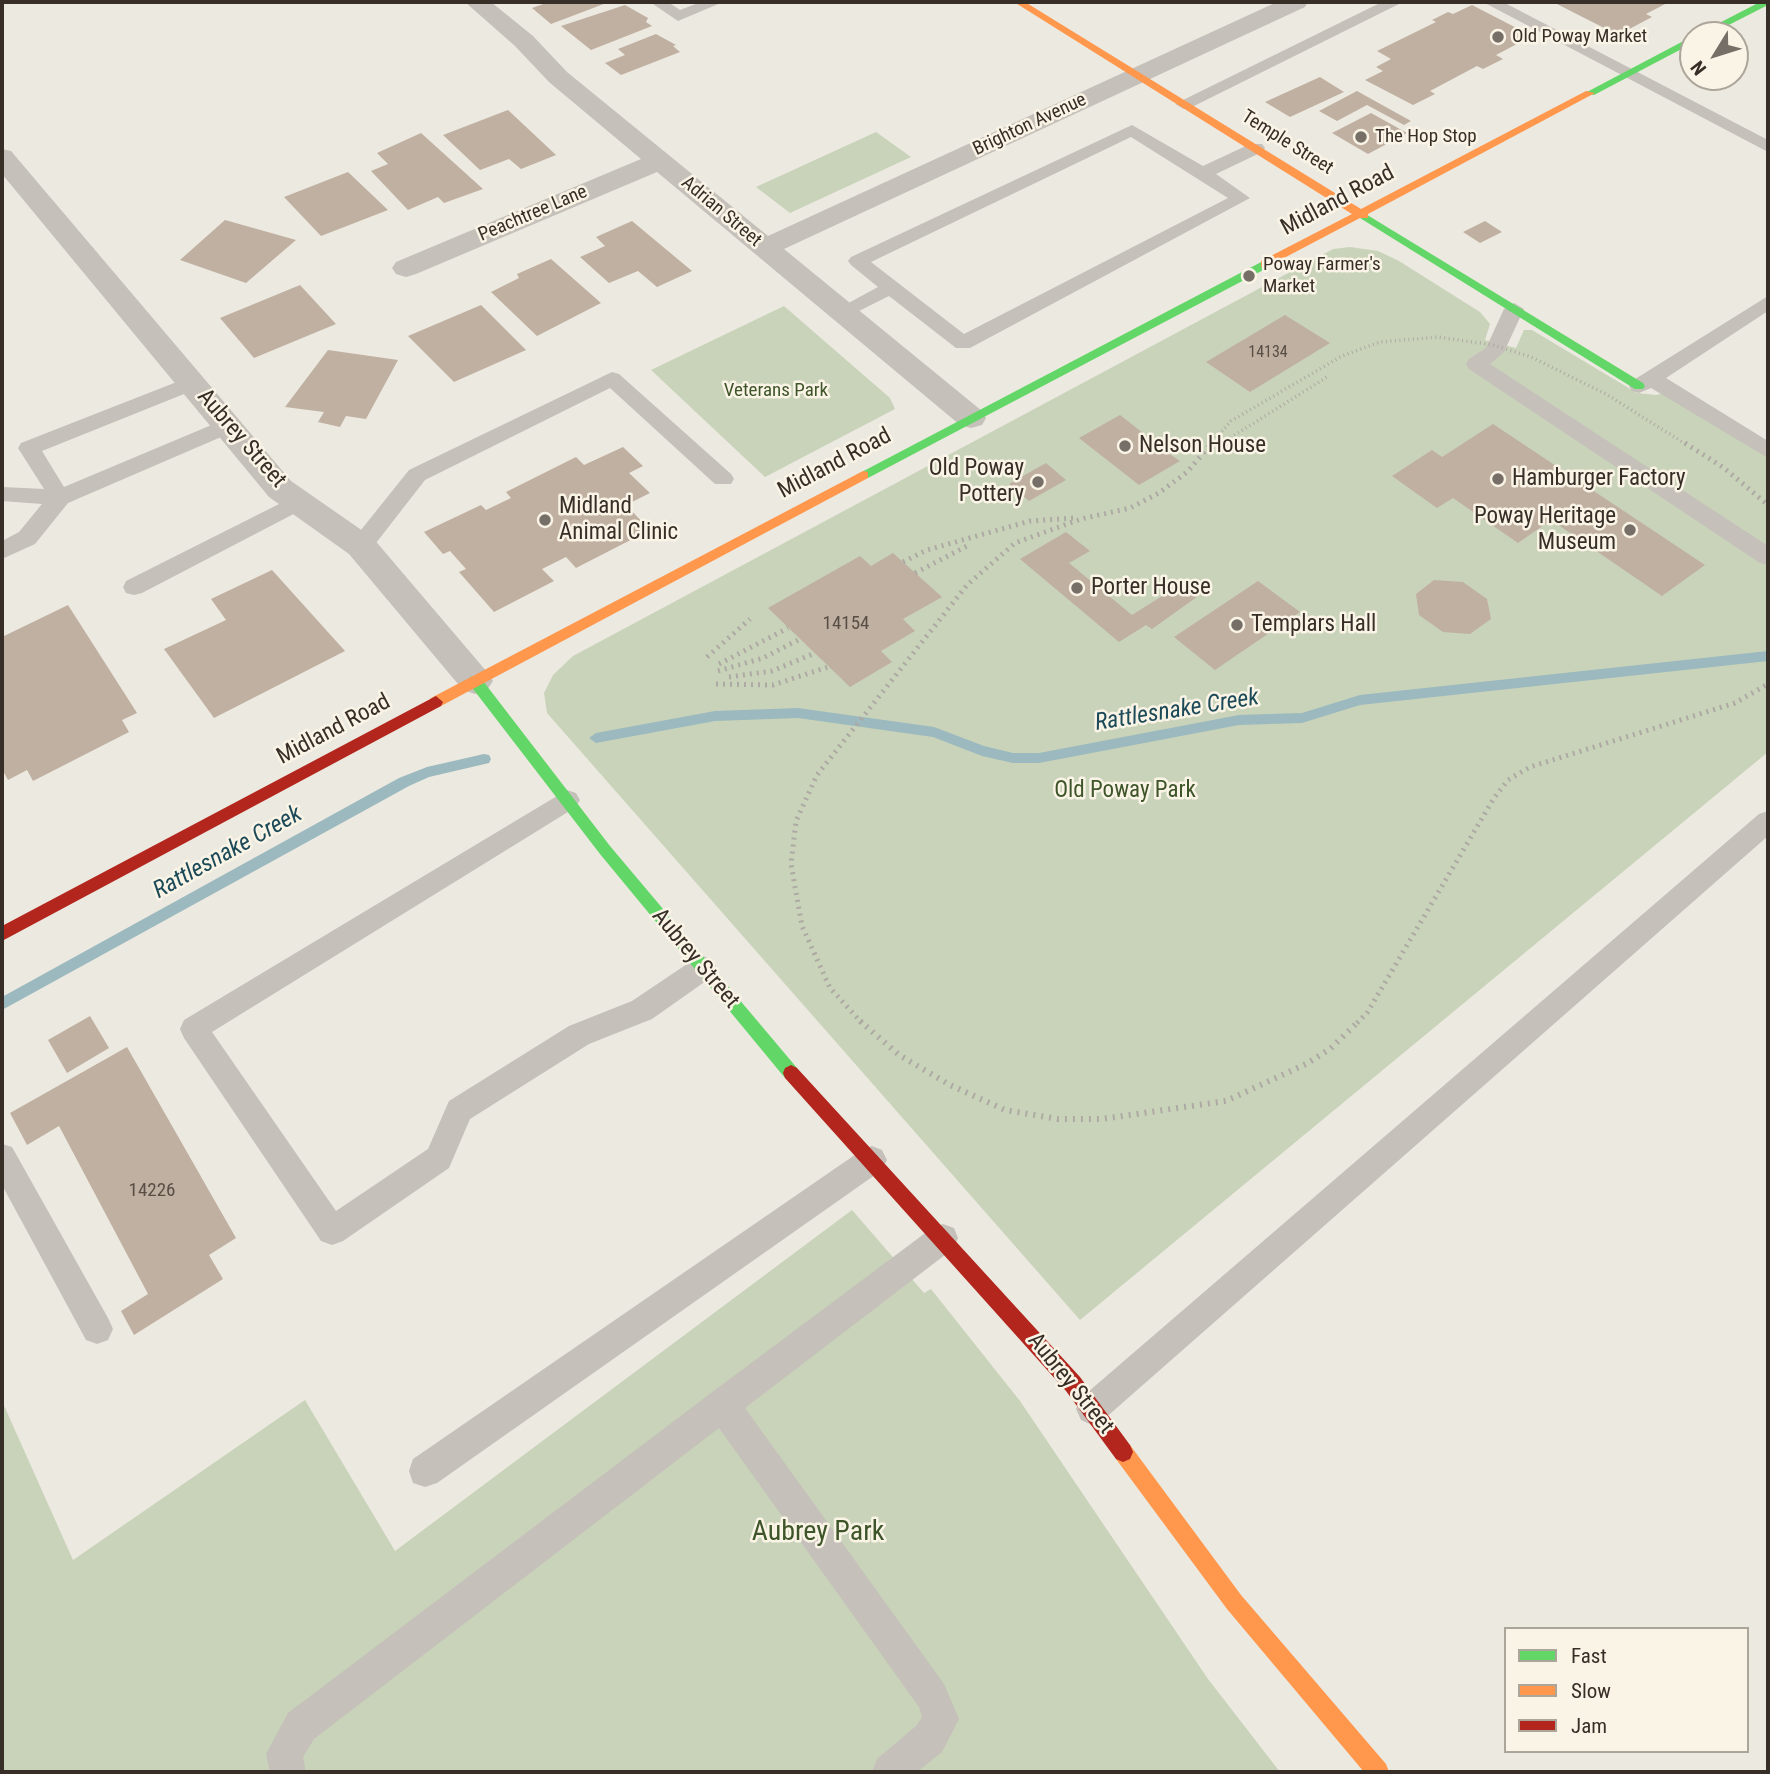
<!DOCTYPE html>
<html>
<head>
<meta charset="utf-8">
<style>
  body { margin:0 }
  #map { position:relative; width:1770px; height:1774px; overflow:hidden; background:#ece9e0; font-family:"Roboto Condensed",sans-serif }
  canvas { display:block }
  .frame { position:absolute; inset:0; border:4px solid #362e27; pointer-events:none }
  .legend { position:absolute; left:1504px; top:1627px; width:245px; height:126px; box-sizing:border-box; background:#faf4e6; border:2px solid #aca59a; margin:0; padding:9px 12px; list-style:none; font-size:21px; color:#362e27 }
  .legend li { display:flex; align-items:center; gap:14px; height:35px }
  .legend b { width:35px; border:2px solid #aca59a }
  .north { position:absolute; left:1679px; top:21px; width:70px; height:70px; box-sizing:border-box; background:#faf4e6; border:2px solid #aca59a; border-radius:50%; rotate:232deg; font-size:19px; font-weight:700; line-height:28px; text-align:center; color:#362e27 }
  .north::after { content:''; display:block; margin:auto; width:24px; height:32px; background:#766f68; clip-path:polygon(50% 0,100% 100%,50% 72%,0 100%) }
</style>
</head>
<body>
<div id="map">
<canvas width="1770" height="1774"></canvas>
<div class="frame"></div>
<ul class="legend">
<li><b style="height:9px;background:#63d668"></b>Fast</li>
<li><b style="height:9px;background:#ff974d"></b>Slow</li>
<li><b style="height:9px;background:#b3261e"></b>Jam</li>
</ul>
<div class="north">N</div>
</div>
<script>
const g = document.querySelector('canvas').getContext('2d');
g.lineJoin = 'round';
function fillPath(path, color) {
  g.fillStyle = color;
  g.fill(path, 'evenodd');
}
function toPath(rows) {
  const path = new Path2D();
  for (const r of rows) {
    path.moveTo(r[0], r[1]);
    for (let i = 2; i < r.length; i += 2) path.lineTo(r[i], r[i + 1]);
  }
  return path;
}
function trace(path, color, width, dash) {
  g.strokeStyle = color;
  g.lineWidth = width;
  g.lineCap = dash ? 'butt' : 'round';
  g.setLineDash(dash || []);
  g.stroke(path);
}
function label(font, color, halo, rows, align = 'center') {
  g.font = font + ' "Roboto Condensed",sans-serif';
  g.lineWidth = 5;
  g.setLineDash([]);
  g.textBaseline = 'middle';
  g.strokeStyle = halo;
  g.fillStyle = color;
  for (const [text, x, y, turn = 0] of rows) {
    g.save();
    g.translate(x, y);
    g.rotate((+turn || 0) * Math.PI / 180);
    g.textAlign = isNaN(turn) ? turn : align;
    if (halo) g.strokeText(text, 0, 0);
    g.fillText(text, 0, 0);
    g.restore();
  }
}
fillPath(toPath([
  [876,132,911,157,790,213,756,187],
  [1350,247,1378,251,1399,261,1480,312,1490,324,1485,340,1516,348,1524,330,1532,330,1637,393,1656,395,1680,389,1768,442,1768,752,1080,1320,547,713,544,693,553,675,573,656,1333,249],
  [784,306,890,398,895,409,765,477,651,370],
  [852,1210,924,1293,931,1289,1020,1401,1208,1679,1280,1772,2,1772,2,1401,73,1560,305,1400,395,1551]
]), '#c9d3ba');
fillPath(toPath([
  [1768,651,1768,661,1360,705,1302,723,1239,725,1039,763,1013,763,982,756,933,737,798,718,715,721,596,743,589,738,596,733,715,711,798,708,934,727,984,746,1013,753,1039,753,1239,715,1302,713,1360,695,1768,651],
  [484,754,489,755,491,759,489,763,429,777,409,786,2,1010,2,997,399,778,427,767,484,754]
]), '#9bb9be');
fillPath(toPath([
  [549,2,609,2,551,24,532,8],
  [1553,2,1669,2,1646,14,1652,17,1618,35],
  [625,5,648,18,646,22,652,26,591,50,561,26],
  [1472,5,1532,36,1496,55,1503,59,1483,69,1477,66,1430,91,1435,94,1413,105,1365,80,1383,71,1376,67,1391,59,1377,51,1436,22,1432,20,1448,12,1453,14],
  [656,34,676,45,673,46,680,52,621,75,605,63,625,55,618,49],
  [1320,77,1344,92,1290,117,1265,102],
  [1357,91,1411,121,1404,125,1367,105,1337,121,1319,111],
  [508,110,556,155,521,169,509,159,480,170,443,135],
  [1371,113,1407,133,1368,154,1332,133],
  [421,133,483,189,444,203,438,197,408,210,371,171,388,164,377,153],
  [348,172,388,210,321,236,284,197],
  [225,220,296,240,246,283,180,260],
  [632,221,692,271,657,287,638,271,609,283,580,257,605,246,596,237],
  [1485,221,1502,232,1480,243,1463,232],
  [551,259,601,303,537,336,491,292,519,278,517,274],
  [300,285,336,324,254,358,220,318],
  [481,305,526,350,454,382,408,336],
  [1285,315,1330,343,1250,392,1206,362],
  [328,350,398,360,366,419,346,416,340,427,318,422,324,412,285,407],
  [1120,415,1171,455,1180,461,1139,485,1079,438],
  [1493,424,1705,565,1662,596,1551,520,1518,543,1453,498,1437,508,1392,476,1432,450,1442,457],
  [623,447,643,466,629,473,650,493,626,505,650,530,576,568,566,557,542,569,554,581,494,612,459,572,466,569,450,551,443,554,424,532,481,505,486,510,511,498,506,492,576,457,584,465],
  [1046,463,1066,480,1029,501,1009,484],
  [1066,532,1090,551,1069,563,1132,615,1186,581,1201,594,1152,629,1146,625,1119,642,1020,559],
  [893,553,942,597,903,619,915,631,881,651,892,662,850,687,768,608,860,556,871,566],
  [272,570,345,651,214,718,164,649,226,620,211,599],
  [1434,580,1463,582,1487,599,1491,619,1470,634,1443,632,1419,615,1416,594],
  [1258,581,1300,612,1215,670,1174,637],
  [68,605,137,713,122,720,129,732,33,781,27,770,8,780,2,769,2,637],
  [90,1016,109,1048,67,1073,48,1040],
  [127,1047,236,1238,209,1255,223,1279,134,1335,121,1311,148,1294,59,1126,27,1145,10,1113]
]), '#c0b0a1');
fillPath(toPath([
  [650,2,668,2,680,10,701,2,723,2,678,21,650,2],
  [1382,2,1403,2,1190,108,1184,109,1175,104,1382,2],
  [1483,2,1503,2,1768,140,1768,152,1483,2],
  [1132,125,1203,166,1250,144,1262,144,1265,148,1262,152,1216,174,1250,198,970,348,956,348,889,296,849,316,835,316,832,312,878,287,851,265,848,261,851,257,1132,125],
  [1131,137,1228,198,964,334,871,262,1131,137],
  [1768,296,1768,311,1666,378,1768,441,1768,458,1651,388,1639,393,1632,391,1629,386,1632,381,1768,296],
  [1514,303,1524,309,1504,352,1490,364,1768,546,1768,565,1760,563,1469,369,1466,364,1469,359,1486,348,1504,309,1514,303],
  [612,372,619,374,731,474,734,479,731,484,715,484,610,388,425,480,369,552,353,552,350,546,353,540,409,470,612,372],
  [192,376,202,383,199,388,42,451,64,487,221,421,235,421,239,426,235,431,68,503,35,544,2,559,2,541,19,532,42,504,2,501,2,487,44,489,18,448,21,443,192,376],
  [299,494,307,497,310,502,307,507,142,593,134,595,126,593,123,587,126,581,299,494],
  [567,790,576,793,580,800,576,807,212,1032,336,1211,428,1149,449,1101,569,1026,632,1001,693,960,703,956,713,960,717,968,713,976,652,1019,589,1044,470,1119,449,1168,343,1241,332,1245,321,1241,184,1038,180,1029,184,1020,567,790],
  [1768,811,1768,836,1103,1420,1092,1425,1081,1420,1076,1409,1081,1398,1759,814,1768,811],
  [2,1144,12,1147,108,1318,113,1329,108,1340,97,1344,86,1340,2,1185,2,1144],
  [872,1146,882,1150,887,1160,882,1170,437,1483,425,1487,413,1483,409,1471,413,1459,862,1150,872,1146],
  [943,1224,954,1228,958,1238,954,1248,745,1408,944,1684,959,1719,942,1752,917,1772,872,1772,877,1759,916,1726,922,1717,919,1707,719,1428,314,1739,303,1757,306,1772,270,1772,266,1754,288,1713,711,1393,932,1228,943,1224]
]), '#c5c0b9');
fillPath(toPath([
  [465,2,491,2,533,36,567,72,768,236,1277,2,1308,2,1305,7,784,249,982,411,986,418,982,425,971,428,960,425,657,172,416,274,406,277,396,274,392,268,396,262,641,159,549,82,515,46,465,2],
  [2,149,11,151,291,481,373,538,487,672,493,681,487,690,475,694,463,690,349,554,269,497,2,174,2,149]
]), '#c5c0b9');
fillPath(toPath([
  [1760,2,1768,2,1768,5,1709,35,1696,35,1760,2],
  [1693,36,1693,43,1594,95,1585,93,1693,36],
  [1364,213,1643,383,1645,386,1643,389,1635,389,1360,218,1360,214,1364,213],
  [1265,260,1269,261,1269,267,868,478,858,478,856,475,1265,260],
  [475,676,480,677,610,846,797,1068,799,1073,797,1078,791,1081,785,1078,600,854,470,685,468,681,470,677,475,676]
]), '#63d668');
fillPath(toPath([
  [1014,2,1025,2,1361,209,1586,91,1595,93,1368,214,1368,218,1360,218,1265,268,1261,267,1261,261,1352,214,1014,2],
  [863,471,868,472,868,478,441,706,436,708,429,702,431,698,863,471],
  [1123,1442,1130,1445,1241,1595,1386,1764,1389,1772,1364,1772,1227,1609,1116,1459,1113,1452,1116,1445,1123,1442]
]), '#ff974d');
fillPath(toPath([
  [436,696,443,702,441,706,2,941,2,926,436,696],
  [791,1065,797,1068,1080,1377,1130,1445,1133,1452,1130,1459,1123,1462,1116,1459,1066,1391,785,1078,783,1073,785,1068,791,1065]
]), '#b3261e');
trace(toPath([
  [1210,445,1231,421,1342,356,1380,342,1438,337,1493,345,1531,357,1606,394,1687,445],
  [1219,445,1327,377]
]), '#ada9a3', 3.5, [1, 3.5]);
trace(toPath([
  [1685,443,1724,468,1768,505],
  [1211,450,1222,443],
  [903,562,927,550,1030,521,1074,518],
  [915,573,971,544],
  [707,657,750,619],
  [719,664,788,628],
  [718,671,763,658,800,639],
  [729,677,772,671,815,653],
  [716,684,773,685,828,667],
  [862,1023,830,988,802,926,791,864,796,821,817,775,967,585,1015,543,1081,519,1130,508,1159,493,1187,472,1212,443],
  [1357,1023,1367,1013,1494,798,1508,780,1530,767,1735,703,1768,684]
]), '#ada9a3', 5, [2, 5]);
trace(toPath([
  [860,1021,899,1055,950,1085,1005,1110,1058,1119,1102,1119,1226,1101,1306,1064,1330,1049,1359,1021]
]), '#ada9a3', 6, [2, 6]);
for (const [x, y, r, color] of [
  [1498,37,7,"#766f68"],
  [1361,137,7,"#766f68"],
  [1249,276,7,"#766f68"],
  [1125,446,7,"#766f68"],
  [1498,479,7,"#766f68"],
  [1038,482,7,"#766f68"],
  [545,520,7,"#766f68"],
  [1630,530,7,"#766f68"],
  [1077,588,7,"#766f68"],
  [1237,625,7,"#766f68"]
]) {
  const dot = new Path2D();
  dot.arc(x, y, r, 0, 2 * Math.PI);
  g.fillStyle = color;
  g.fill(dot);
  trace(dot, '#faf4e6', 2.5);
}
label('16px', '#584e46', null, [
  ["14134",1268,353]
]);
label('19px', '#362e27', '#faf4e6', [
  ["Old Poway Market",1512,37],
  ["The Hop Stop",1375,137],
  ["Poway Farmer's",1263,265],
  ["Market",1263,287]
], 'left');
label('19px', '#362e27', '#faf4e6', [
  ["Brighton Avenue",1030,125,-25],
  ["Temple Street",1287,143,32],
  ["Adrian Street",721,212,40],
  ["Peachtree Lane",533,214,-23]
]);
label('19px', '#3e552a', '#faf4e6', [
  ["Veterans Park",776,391]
]);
label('19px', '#584e46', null, [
  ["14154",846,624],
  ["14226",152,1191]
]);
label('23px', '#362e27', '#faf4e6', [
  ["Midland Road",1338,201,-28],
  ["Aubrey Street",241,439,49],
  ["Midland Road",835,464,-28],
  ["Midland Road",334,730,-28],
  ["Aubrey Street",695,959,50],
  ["Aubrey Street",1070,1384,51]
]);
label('23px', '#362e27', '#faf4e6', [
  ["Nelson House",1139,446],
  ["Old Poway",1024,469,"right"],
  ["Pottery",1024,495,"right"],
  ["Hamburger Factory",1512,479],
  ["Midland",559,507],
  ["Animal Clinic",559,533],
  ["Poway Heritage",1616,517,"right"],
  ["Museum",1616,543,"right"],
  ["Porter House",1091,588],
  ["Templars Hall",1251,625]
], 'left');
label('23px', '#3e552a', '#faf4e6', [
  ["Old Poway Park",1125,791]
]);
label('italic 24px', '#1c4a58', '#faf4e6', [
  ["Rattlesnake Creek",1177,711,-9],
  ["Rattlesnake Creek",228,853,-29]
]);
label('28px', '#3e552a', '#faf4e6', [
  ["Aubrey Park",818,1533]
]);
</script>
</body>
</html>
